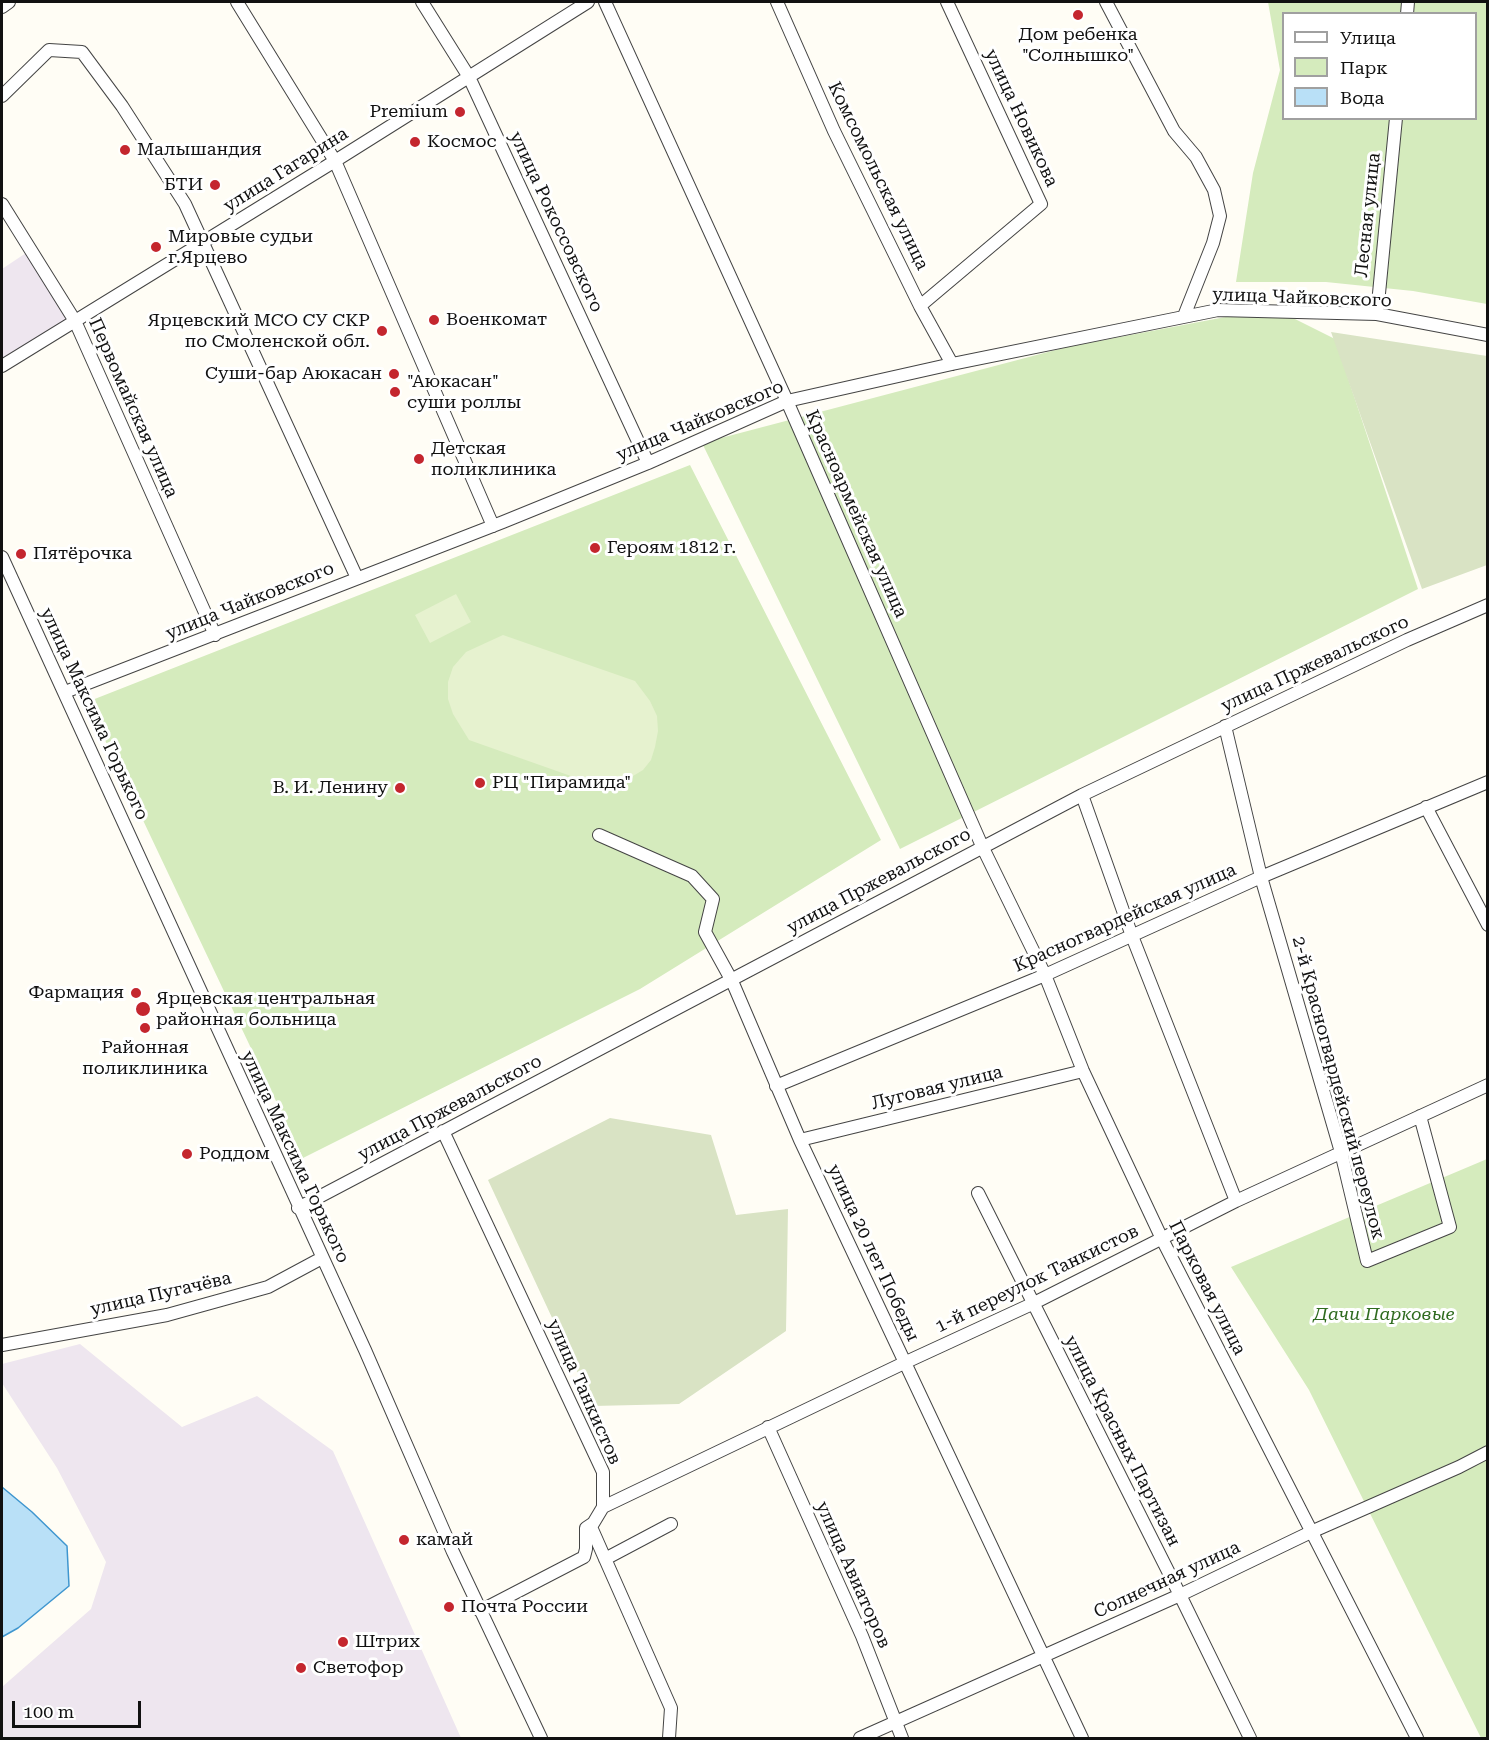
<!DOCTYPE html>
<html>
<head>
<meta charset="utf-8">
<style>
  body { margin:0 }
  #map { position:relative; width:1489px; height:1740px; overflow:hidden; background:#fffdf5; font-family:"Roboto Serif",serif }
  canvas { display:block }
  .frame { position:absolute; inset:0; border:3px solid #111; pointer-events:none }
  .legend { position:absolute; left:1282px; top:12px; width:195px; height:108px; box-sizing:border-box; background:#fff; border:2px solid #a0a0a0; margin:0; padding:8px 10px; list-style:none; font-size:18px; color:#111 }
  .legend li { display:flex; align-items:center; gap:12px; height:30px }
  .legend b { width:30px; border:2px solid #a0a0a0 }
  .scale { position:absolute; left:12px; top:1701px; width:129px; height:27px; box-sizing:border-box; border:3px solid #111; border-top:0; padding-left:8px; font-size:18px; line-height:21px; white-space:nowrap; color:#111; -webkit-text-stroke:4px #fff; paint-order:stroke }
</style>
</head>
<body>
<div id="map">
<canvas width="1489" height="1740"></canvas>
<div class="frame"></div>
<ul class="legend">
<li><b style="height:8px;background:#fff"></b>Улица</li>
<li><b style="height:16px;background:#d5ebbd"></b>Парк</li>
<li><b style="height:16px;background:#b9e0f7"></b>Вода</li>
</ul>
<div class="scale">100 m</div>
</div>
<script>
const g = document.querySelector('canvas').getContext('2d');
g.lineJoin = 'round';
function fillPath(path, color) {
  g.fillStyle = color;
  g.fill(path, 'evenodd');
}
function toPath(rows) {
  const path = new Path2D();
  for (const r of rows) {
    path.moveTo(r[0], r[1]);
    for (let i = 2; i < r.length; i += 2) path.lineTo(r[i], r[i + 1]);
  }
  return path;
}
function trace(path, color, width, dash) {
  g.strokeStyle = color;
  g.lineWidth = width;
  g.lineCap = dash ? 'butt' : 'round';
  g.setLineDash(dash || []);
  g.stroke(path);
}
function label(font, color, halo, rows, align = 'center') {
  g.font = font + ' "Roboto Serif",serif';
  g.lineWidth = 6;
  g.setLineDash([]);
  g.textBaseline = 'middle';
  g.strokeStyle = halo;
  g.fillStyle = color;
  for (const [text, x, y, turn = 0] of rows) {
    g.save();
    g.translate(x, y);
    g.rotate((+turn || 0) * Math.PI / 180);
    g.textAlign = isNaN(turn) ? turn : align;
    if (halo) g.strokeText(text, 0, 0);
    g.fillText(text, 0, 0);
    g.restore();
  }
}
fillPath(toPath([
  [29,251,73,319,2,365,2,269],
  [80,1344,182,1427,257,1396,333,1451,461,1738,2,1738,2,1687,91,1609,106,1562,57,1468,2,1383,2,1364]
]), '#eee6ef');
fillPath(toPath([
  [1268,2,1487,2,1487,304,1413,291,1326,282,1236,282,1253,173,1280,70],
  [1284,14,1476,14,1476,118,1284,118],
  [1273,308,1335,339,1418,589,900,849,702,443,1067,347],
  [690,465,881,840,640,989,303,1158,87,702],
  [1487,1159,1487,1738,1481,1738,1309,1390,1231,1267]
]), '#d5ebbd');
fillPath(toPath([
  [1331,332,1487,356,1487,565,1422,589],
  [610,1118,711,1135,736,1215,788,1209,786,1331,679,1404,593,1406,488,1180]
]), '#d9e3c4');
fillPath(toPath([
  [456,594,471,622,430,643,415,615],
  [503,635,635,681,650,701,657,716,658,731,655,747,651,760,643,770,628,779,602,787,469,740,453,714,448,699,448,682,453,667,466,652]
]), '#e6f2cf');
const water = toPath([
  [2,1487,32,1512,67,1546,69,1586,18,1628,2,1637,2,1487]
]);
fillPath(water, '#b9e0f7');
trace(water, '#3f96cf', 1.5);
const minor = toPath([
  [237,2,335,161,493,526],
  [422,2,469,77,648,463],
  [605,2,787,401,982,846,1045,975,1083,1071,1162,1239,1417,1738],
  [777,2,834,131,920,306,952,364],
  [1106,2,1174,131,1196,157,1214,190,1220,216,1213,243,1184,316],
  [2,7,9,2],
  [1407,14,1408,2],
  [2,96,49,50,82,52,122,106,185,204,357,578],
  [2,204,75,321,215,635],
  [920,306,1041,204,947,2],
  [1377,314,1396,118],
  [2,366,335,161,588,2],
  [2,557,365,1350,453,1552,541,1738],
  [65,692,503,522,648,463,787,401,952,364,1218,310,1377,314,1488,335],
  [1225,726,1261,877,1341,1152,1367,1261,1450,1227,1420,1116],
  [1082,795,1132,936,1236,1201],
  [1426,807,1488,925],
  [599,835,692,876,713,899,705,932,732,981,800,1140,1082,1738],
  [776,1086,1045,975,1261,877,1488,782],
  [443,1131,603,1472,603,1507,591,1527,671,1708,669,1738],
  [800,1140,1083,1071],
  [978,1193,1180,1595,1250,1738],
  [298,1208,1082,795,1407,640,1488,605],
  [2,1345,167,1315,268,1287,322,1258],
  [768,1427,862,1636,902,1738],
  [603,1507,904,1363,1032,1304,1236,1201,1488,1085],
  [605,1559,671,1524],
  [480,1611,584,1557,586,1549,586,1528,592,1524],
  [860,1738,1180,1595,1311,1532,1459,1467,1488,1452]
]);
trace(minor, '#444', 14);
trace(minor, '#fff', 12);
for (const [x, y, r, color] of [
  [1078,15,6,"#c4262e"],
  [460,112,6,"#c4262e"],
  [415,142,6,"#c4262e"],
  [125,150,6,"#c4262e"],
  [215,185,6,"#c4262e"],
  [156,247,6,"#c4262e"],
  [434,320,6,"#c4262e"],
  [382,331,6,"#c4262e"],
  [394,374,6,"#c4262e"],
  [395,392,6,"#c4262e"],
  [419,459,6,"#c4262e"],
  [595,548,6,"#c4262e"],
  [21,554,6,"#c4262e"],
  [480,783,6,"#c4262e"],
  [400,788,6,"#c4262e"],
  [136,993,6,"#c4262e"],
  [143,1009,8,"#c4262e"],
  [145,1028,6,"#c4262e"],
  [187,1154,6,"#c4262e"],
  [404,1540,6,"#c4262e"],
  [449,1607,6,"#c4262e"],
  [343,1642,6,"#c4262e"],
  [301,1668,6,"#c4262e"]
]) {
  const dot = new Path2D();
  dot.arc(x, y, r, 0, 2 * Math.PI);
  g.fillStyle = color;
  g.fill(dot);
  trace(dot, '#fff', 2);
}
label('18px', '#111', '#fff', [
  ["Дом ребенка",1078,35,"center"],
  ["\"Солнышко\"",1078,56,"center"],
  ["Premium",448,112,"right"],
  ["Космос",427,142],
  ["Малышандия",137,150],
  ["БТИ",203,185,"right"],
  ["Мировые судьи",168,237],
  ["г.Ярцево",168,258],
  ["Военкомат",446,320],
  ["Ярцевский МСО СУ СКР",370,321,"right"],
  ["по Смоленской обл.",370,342,"right"],
  ["Суши-бар Аюкасан",382,374,"right"],
  ["\"Аюкасан\"",407,382],
  ["суши роллы",407,403],
  ["Детская",431,449],
  ["поликлиника",431,470],
  ["Героям 1812 г.",607,548],
  ["Пятёрочка",33,554],
  ["РЦ \"Пирамида\"",492,783],
  ["В. И. Ленину",388,788,"right"],
  ["Фармация",124,993,"right"],
  ["Ярцевская центральная",156,999],
  ["районная больница",156,1020],
  ["Районная",145,1048,"center"],
  ["поликлиника",145,1069,"center"],
  ["Роддом",199,1154],
  ["камай",416,1540],
  ["Почта России",461,1607],
  ["Штрих",355,1642],
  ["Светофор",313,1668]
], 'left');
label('18px', '#111', '#fff', [
  ["улица Новикова",1021,118,65],
  ["улица Гагарина",286,170,-32],
  ["Комсомольская улица",878,176,64],
  ["Лесная улица",1368,215,-84],
  ["улица Рокоссовского",556,222,65],
  ["улица Чайковского",1302,298,2],
  ["Первомайская улица",133,408,66],
  ["улица Чайковского",700,421,-23],
  ["Красноармейская улица",856,514,66],
  ["улица Чайковского",250,601,-22],
  ["улица Пржевальского",1315,664,-25],
  ["улица Максима Горького",94,714,65],
  ["улица Пржевальского",879,881,-28],
  ["Красногвардейская улица",1125,918,-24],
  ["Луговая улица",937,1088,-14],
  ["2-й Красногвардейский переулок",1338,1088,75],
  ["улица Пржевальского",450,1108,-28],
  ["улица Максима Горького",295,1157,65],
  ["улица 20 лет Победы",873,1253,65],
  ["1-й переулок Танкистов",1037,1279,-26],
  ["Парковая улица",1207,1288,63],
  ["улица Пугачёва",161,1294,-13],
  ["улица Танкистов",584,1392,66],
  ["улица Красных Партизан",1122,1441,63],
  ["улица Авиаторов",853,1575,66],
  ["Солнечная улица",1167,1580,-25]
]);
label('italic 18px', '#2f6b1f', '#fff', [
  ["Дачи Парковые",1384,1315]
]);
</script>
</body>
</html>
